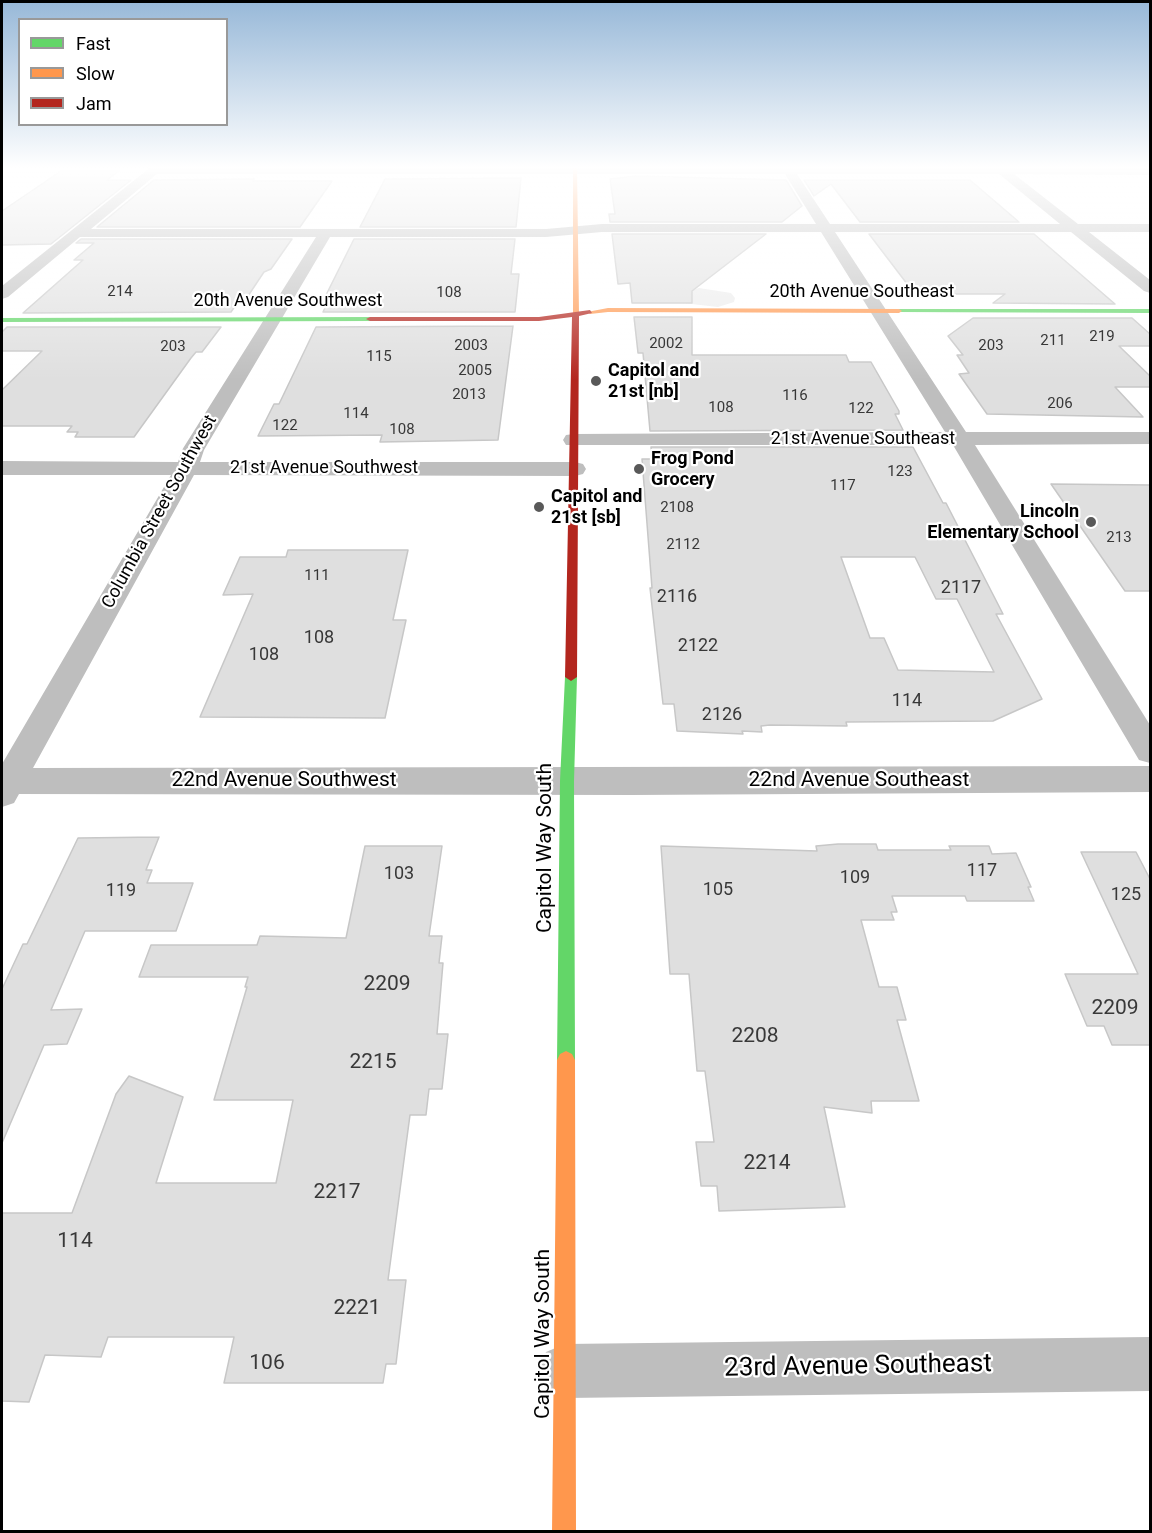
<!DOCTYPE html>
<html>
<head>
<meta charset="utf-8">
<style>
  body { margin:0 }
  #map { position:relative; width:1152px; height:1533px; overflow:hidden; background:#fff; font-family:Roboto,sans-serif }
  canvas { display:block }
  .frame { position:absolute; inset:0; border:3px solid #000; pointer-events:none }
  .legend { position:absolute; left:18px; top:18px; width:210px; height:108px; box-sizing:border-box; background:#fff; border:2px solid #999; margin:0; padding:8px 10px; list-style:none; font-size:18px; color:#000 }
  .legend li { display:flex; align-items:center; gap:12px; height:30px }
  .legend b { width:30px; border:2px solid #999 }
</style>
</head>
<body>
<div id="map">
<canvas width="1152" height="1533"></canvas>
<div class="frame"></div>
<ul class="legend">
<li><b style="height:8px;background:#63d668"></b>Fast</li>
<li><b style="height:8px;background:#ff974d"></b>Slow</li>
<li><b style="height:8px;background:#b3261e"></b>Jam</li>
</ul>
</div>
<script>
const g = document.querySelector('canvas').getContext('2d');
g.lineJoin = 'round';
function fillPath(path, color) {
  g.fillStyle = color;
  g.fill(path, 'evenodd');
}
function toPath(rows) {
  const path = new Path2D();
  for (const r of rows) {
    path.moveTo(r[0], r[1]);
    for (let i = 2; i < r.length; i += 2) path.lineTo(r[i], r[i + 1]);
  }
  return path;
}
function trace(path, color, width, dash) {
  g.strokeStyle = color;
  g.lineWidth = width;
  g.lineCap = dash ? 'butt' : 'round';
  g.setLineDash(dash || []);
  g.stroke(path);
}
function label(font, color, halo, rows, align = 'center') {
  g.font = font + ' Roboto,sans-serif';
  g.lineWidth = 4.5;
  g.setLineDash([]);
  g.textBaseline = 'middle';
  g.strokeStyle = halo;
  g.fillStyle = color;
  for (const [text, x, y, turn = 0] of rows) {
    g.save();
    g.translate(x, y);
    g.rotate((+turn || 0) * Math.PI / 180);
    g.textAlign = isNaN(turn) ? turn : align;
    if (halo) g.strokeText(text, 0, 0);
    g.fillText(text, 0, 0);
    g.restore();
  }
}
fillPath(toPath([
  [699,288,731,293,735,298,734,302,718,307,683,303,689,291]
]), '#ececec');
const building = toPath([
  [61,171,119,171,107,180,131,180,51,244,2,245,2,211,61,171],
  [636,176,786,180,802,206,782,222,610,222,609,214,615,214,610,179,636,176],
  [521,178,516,227,360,227,385,179,521,178],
  [154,180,254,179,253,181,332,181,300,227,97,227,154,180],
  [804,180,970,180,1019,222,860,222,831,184,814,196,804,180],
  [612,234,766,234,692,291,692,303,632,303,630,283,618,284,612,234],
  [869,234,1034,234,1115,304,993,303,1005,294,918,294,914,293,869,234],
  [81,239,292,239,271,269,264,272,244,302,238,302,231,312,23,313,83,260,74,260,94,243,76,243,81,239],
  [354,239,515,239,511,274,519,274,515,312,323,312,331,295,326,295,354,239],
  [634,317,692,317,692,355,846,355,849,362,871,362,899,411,899,414,895,414,903,430,650,431,643,353,638,353,634,317],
  [973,318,1132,318,1150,334,1150,346,1119,346,1150,376,1150,387,1115,387,1143,417,987,414,959,374,969,373,957,355,963,355,948,336,973,318],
  [513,326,498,440,380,442,382,435,258,436,274,404,279,404,316,327,513,326],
  [7,327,221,327,202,352,196,352,191,358,134,437,75,437,78,432,67,432,72,426,2,426,2,390,42,351,2,351,2,332,7,327],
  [651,447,913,447,943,503,946,503,1003,614,996,614,1042,699,993,721,846,722,847,726,770,725,761,726,762,732,742,731,743,734,677,731,674,704,663,704,650,588,652,588,642,459,652,459,651,447],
  [841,557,915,557,936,599,957,599,994,672,898,670,884,638,870,638,841,557],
  [1051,484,1150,485,1150,591,1125,591,1051,484],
  [288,550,408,550,393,620,406,620,385,718,200,717,253,594,223,595,240,557,286,557,288,550],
  [159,837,146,870,152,870,147,883,193,883,176,931,85,931,51,1010,82,1009,67,1044,44,1045,2,1143,2,989,23,944,27,944,78,838,159,837],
  [838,844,876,844,878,850,951,850,949,846,989,846,992,854,1016,853,1031,887,1028,887,1034,901,967,901,965,896,892,896,897,912,891,912,894,920,861,920,879,987,897,987,906,1020,897,1020,919,1101,871,1101,872,1113,824,1107,845,1207,719,1211,717,1186,701,1186,696,1142,714,1142,705,1071,697,1071,689,974,670,974,661,846,817,851,816,846,838,844],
  [365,846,442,846,429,936,442,936,439,963,443,963,437,1034,448,1034,442,1089,429,1089,426,1115,410,1115,388,1280,406,1280,396,1364,386,1364,383,1383,224,1383,234,1337,108,1337,101,1357,45,1355,29,1402,2,1401,2,1213,72,1213,116,1094,129,1076,183,1097,156,1183,276,1183,293,1100,214,1100,247,987,245,987,248,977,139,977,151,945,257,945,260,936,346,938,365,846],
  [1081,852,1136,852,1150,879,1150,1045,1112,1045,1104,1026,1087,1026,1065,974,1138,974,1081,852]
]);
fillPath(building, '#dfdfdf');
trace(building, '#c7c7c7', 1.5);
fillPath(toPath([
  [152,166,1150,167,1150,175,1014,174,1078,224,1150,224,1150,232,1089,232,1150,280,1150,293,1144,291,1071,232,835,232,966,432,1150,432,1150,444,975,445,1150,725,1150,763,1139,760,953,445,566,445,563,440,566,435,574,434,945,432,821,232,602,232,546,237,330,237,204,450,200,462,575,462,583,464,586,469,583,474,575,476,194,475,33,768,1150,766,1150,792,632,795,19,794,14,803,2,807,2,764,171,475,2,475,2,461,178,462,182,450,316,237,80,237,8,297,2,299,2,286,152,166],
  [157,174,785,174,816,224,602,224,546,229,91,229,157,174],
  [797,174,999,174,1060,224,830,224,797,174],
  [1150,1337,1150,1391,565,1398,546,1390,538,1371,546,1352,565,1344,1150,1337]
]), '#bebebe');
fillPath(toPath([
  [899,309,1150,309,1150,313,897,312,899,309],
  [370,317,374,319,373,321,2,322,2,318,370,317],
  [571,673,577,677,574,781,575,1060,572,1066,566,1069,560,1066,557,1060,560,781,565,677,571,673]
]), '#63d668');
fillPath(toPath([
  [573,166,577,166,579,314,576,316,573,314,573,166],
  [608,308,899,309,902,311,899,313,608,312,590,314,587,312,608,308],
  [566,1051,572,1054,575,1060,576,1532,552,1532,557,1060,560,1054,566,1051]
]), '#ff974d');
fillPath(toPath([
  [590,310,592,313,579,316,577,677,571,681,565,677,572,317,539,321,370,321,366,319,370,317,539,317,590,310]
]), '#b3261e');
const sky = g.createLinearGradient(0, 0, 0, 380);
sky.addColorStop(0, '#97b8d8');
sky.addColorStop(0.44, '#fff');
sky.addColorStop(1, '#ffffff00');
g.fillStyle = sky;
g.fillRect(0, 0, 1152, 380);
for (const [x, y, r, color] of [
  [596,381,6,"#595959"],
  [639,469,6,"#595959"],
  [539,507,6,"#595959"],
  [1091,522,6,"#595959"]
]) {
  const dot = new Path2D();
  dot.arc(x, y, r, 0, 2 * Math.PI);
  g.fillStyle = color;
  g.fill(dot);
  trace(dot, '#fff', 2);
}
label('15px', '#383838', null, [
  ["214",120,292],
  ["108",449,293],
  ["219",1102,337],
  ["211",1053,341],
  ["2002",666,344],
  ["2003",471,346],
  ["203",991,346],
  ["203",173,347],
  ["115",379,357],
  ["2005",475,371],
  ["2013",469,395],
  ["116",795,396],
  ["206",1060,404],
  ["108",721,408],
  ["122",861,409],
  ["114",356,414],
  ["122",285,426],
  ["108",402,430],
  ["123",900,472],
  ["117",843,486],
  ["2108",677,508],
  ["213",1119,538],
  ["2112",683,545],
  ["111",317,576]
]);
label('18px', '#000', '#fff', [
  ["20th Avenue Southeast",862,292],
  ["20th Avenue Southwest",288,301],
  ["21st Avenue Southeast",863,439],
  ["21st Avenue Southwest",324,468],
  ["Columbia Street Southwest",160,512,-61]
]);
label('bold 18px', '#000', '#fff', [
  ["Capitol and",608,371],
  ["21st [nb]",608,392],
  ["Frog Pond",651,459],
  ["Grocery",651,480],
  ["Capitol and",551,497],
  ["21st [sb]",551,518],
  ["Lincoln",1079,512,"right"],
  ["Elementary School",1079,533,"right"]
], 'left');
label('18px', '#383838', null, [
  ["2117",961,588],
  ["2116",677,597],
  ["108",319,638],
  ["2122",698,646],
  ["108",264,655],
  ["114",907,701],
  ["2126",722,715],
  ["117",982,871],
  ["103",399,874],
  ["109",855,878],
  ["105",718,890],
  ["119",121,891],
  ["125",1126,895]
]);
label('21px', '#000', '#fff', [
  ["22nd Avenue Southwest",284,781],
  ["22nd Avenue Southeast",859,781],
  ["Capitol Way South",546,848,-90],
  ["Capitol Way South",544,1334,-90]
]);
label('21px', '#383838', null, [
  ["2209",387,985],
  ["2209",1115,1009],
  ["2208",755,1037],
  ["2215",373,1063],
  ["2214",767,1164],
  ["2217",337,1193],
  ["114",75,1242],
  ["2221",357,1309],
  ["106",267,1364]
]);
label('26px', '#000', '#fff', [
  ["23rd Avenue Southeast",858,1367,-1]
]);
</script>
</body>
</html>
